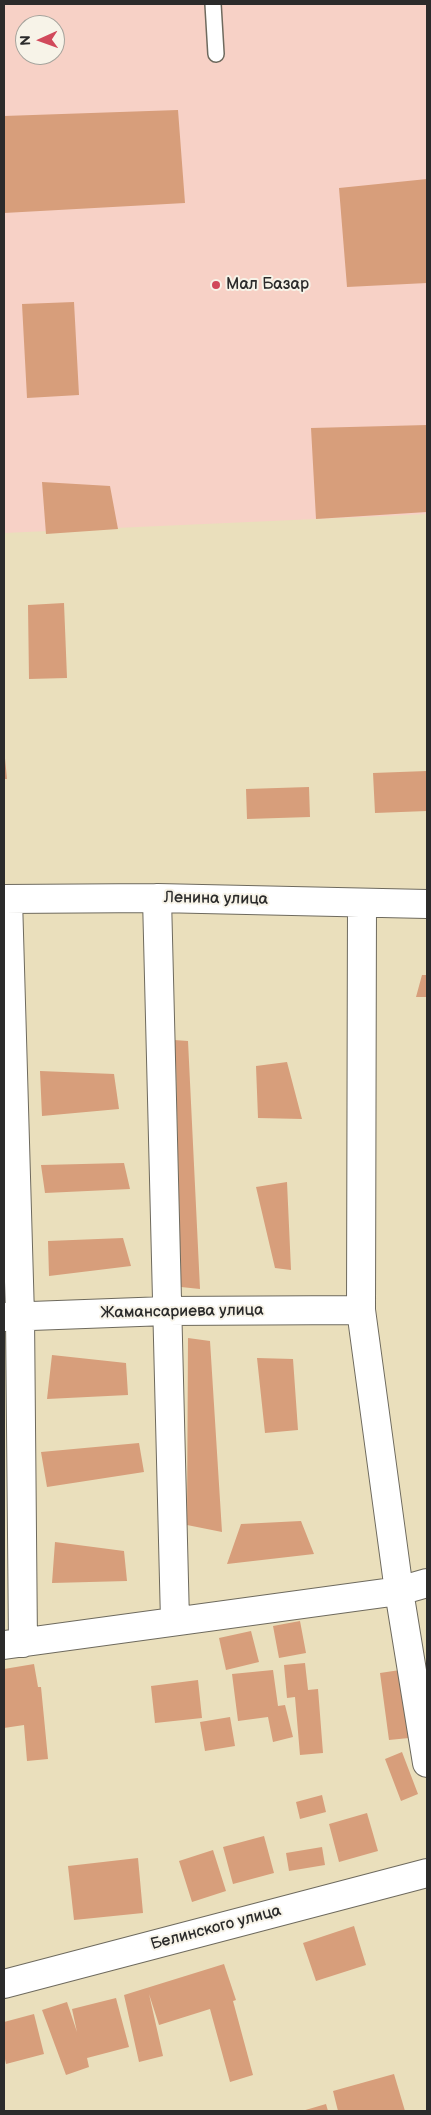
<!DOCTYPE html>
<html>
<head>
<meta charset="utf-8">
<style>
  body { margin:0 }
  #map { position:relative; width:431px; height:2115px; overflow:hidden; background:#eadfbc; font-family:"Balsamiq Sans",sans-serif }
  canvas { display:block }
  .frame { position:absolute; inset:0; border:5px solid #2b2b2b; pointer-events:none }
  .north { position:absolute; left:15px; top:15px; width:50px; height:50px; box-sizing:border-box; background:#f7f3e8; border:1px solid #a5a39c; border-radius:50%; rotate:268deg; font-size:14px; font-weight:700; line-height:20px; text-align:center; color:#2b2b2b }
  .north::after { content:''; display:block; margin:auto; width:18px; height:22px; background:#d1495b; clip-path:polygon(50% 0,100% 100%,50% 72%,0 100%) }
</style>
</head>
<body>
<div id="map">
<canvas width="431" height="2115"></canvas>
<div class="frame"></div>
<div class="north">N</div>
</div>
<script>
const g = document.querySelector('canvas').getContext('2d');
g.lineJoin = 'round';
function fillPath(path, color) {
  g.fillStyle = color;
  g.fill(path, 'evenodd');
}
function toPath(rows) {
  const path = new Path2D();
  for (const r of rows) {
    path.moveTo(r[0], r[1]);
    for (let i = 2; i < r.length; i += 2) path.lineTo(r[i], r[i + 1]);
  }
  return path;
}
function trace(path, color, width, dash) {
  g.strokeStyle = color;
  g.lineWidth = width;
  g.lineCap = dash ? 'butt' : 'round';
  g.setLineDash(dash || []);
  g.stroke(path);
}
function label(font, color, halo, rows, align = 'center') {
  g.font = font + ' "Balsamiq Sans",sans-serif';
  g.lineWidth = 4;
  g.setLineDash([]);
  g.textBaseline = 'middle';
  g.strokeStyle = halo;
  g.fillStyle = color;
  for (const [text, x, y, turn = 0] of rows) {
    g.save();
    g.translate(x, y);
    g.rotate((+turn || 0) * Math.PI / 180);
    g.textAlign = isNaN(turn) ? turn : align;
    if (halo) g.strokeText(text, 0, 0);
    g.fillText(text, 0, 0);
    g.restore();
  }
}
fillPath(toPath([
  [4,4,427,4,427,514,4,533],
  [25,25,55,25,55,55,25,55]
]), '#f7d1c6');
fillPath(toPath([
  [178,110,185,203,4,213,4,116],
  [427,179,427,283,347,287,339,188],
  [74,302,79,395,27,398,22,304],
  [427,425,427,512,316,519,311,428],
  [42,482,110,486,118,529,46,534],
  [64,603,67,678,29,679,28,605],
  [4,748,7,779,4,779],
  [427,771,427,811,375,813,373,773],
  [309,787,310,817,247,819,246,789],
  [422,975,427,975,427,997,416,997],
  [160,1039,188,1041,200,1289,181,1287,176,1064],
  [287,1062,302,1119,258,1118,256,1066],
  [40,1071,114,1074,119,1109,42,1116],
  [124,1163,130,1189,45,1193,41,1165],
  [287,1182,291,1270,275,1268,256,1187],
  [123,1238,131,1266,49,1276,48,1241],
  [188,1338,210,1341,222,1532,187,1525],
  [52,1355,126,1363,128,1395,47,1399],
  [257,1358,293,1359,298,1430,265,1433],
  [139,1443,144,1472,47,1487,41,1452],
  [301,1521,314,1554,227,1564,241,1524],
  [55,1542,124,1551,127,1581,52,1583],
  [300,1621,306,1653,279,1658,273,1626],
  [251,1631,259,1662,226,1670,219,1638],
  [305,1663,308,1690,318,1689,323,1753,300,1755,295,1697,287,1698,284,1665],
  [34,1664,38,1687,41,1687,48,1759,27,1761,24,1725,4,1728,4,1669],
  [273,1670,278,1706,285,1705,293,1737,273,1742,268,1717,238,1721,232,1674],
  [400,1670,409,1738,389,1740,380,1673],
  [198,1680,202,1718,155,1723,151,1686],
  [230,1717,235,1746,205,1751,200,1722],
  [402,1752,418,1794,401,1801,385,1759],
  [322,1795,326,1812,300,1819,296,1802],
  [367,1813,378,1851,339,1862,329,1824],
  [264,1836,274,1873,233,1884,223,1847],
  [322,1847,325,1865,289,1871,286,1853],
  [213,1850,226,1891,192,1902,179,1861],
  [138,1858,143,1913,74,1920,68,1866],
  [354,1926,366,1965,316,1981,303,1943],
  [224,1964,236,2000,233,2001,253,2075,230,2082,210,2009,159,2025,149,1994,163,2056,139,2062,124,1995],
  [116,1998,129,2047,87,2058,89,2067,66,2075,42,2010,67,2002,77,2032,72,2009],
  [34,2014,44,2054,6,2064,4,2054,4,2022],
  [394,2074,405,2111,338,2111,333,2091],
  [326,2104,328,2111,302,2111]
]), '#d79e7b');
const lane = toPath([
  [213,4,216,54]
]);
const street = toPath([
  [157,898,175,1621],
  [4,899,157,898,427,904],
  [8,899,20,1316,23,1643],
  [362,903,361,1310,399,1591,427,1763],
  [4,1317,166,1311,361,1310],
  [4,1645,399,1591,427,1583],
  [4,1984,427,1873]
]);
trace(lane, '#6e6a5e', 18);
trace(street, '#6e6a5e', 30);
trace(lane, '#fff', 15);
trace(street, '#fff', 28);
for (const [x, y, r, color] of [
  [216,285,5,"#d1495b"]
]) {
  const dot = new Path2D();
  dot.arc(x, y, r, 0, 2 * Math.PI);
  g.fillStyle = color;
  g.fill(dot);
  trace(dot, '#f7f3e8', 2);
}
label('16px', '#2b2b2b', '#f7f3e8', [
  ["Мал Базар",226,285]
], 'left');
label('16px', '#2b2b2b', '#f7f3e8', [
  ["Ленина улица",216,899,1],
  ["Жамансариева улица",182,1312,-1],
  ["Белинского улица",216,1928,-15]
]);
</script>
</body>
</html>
